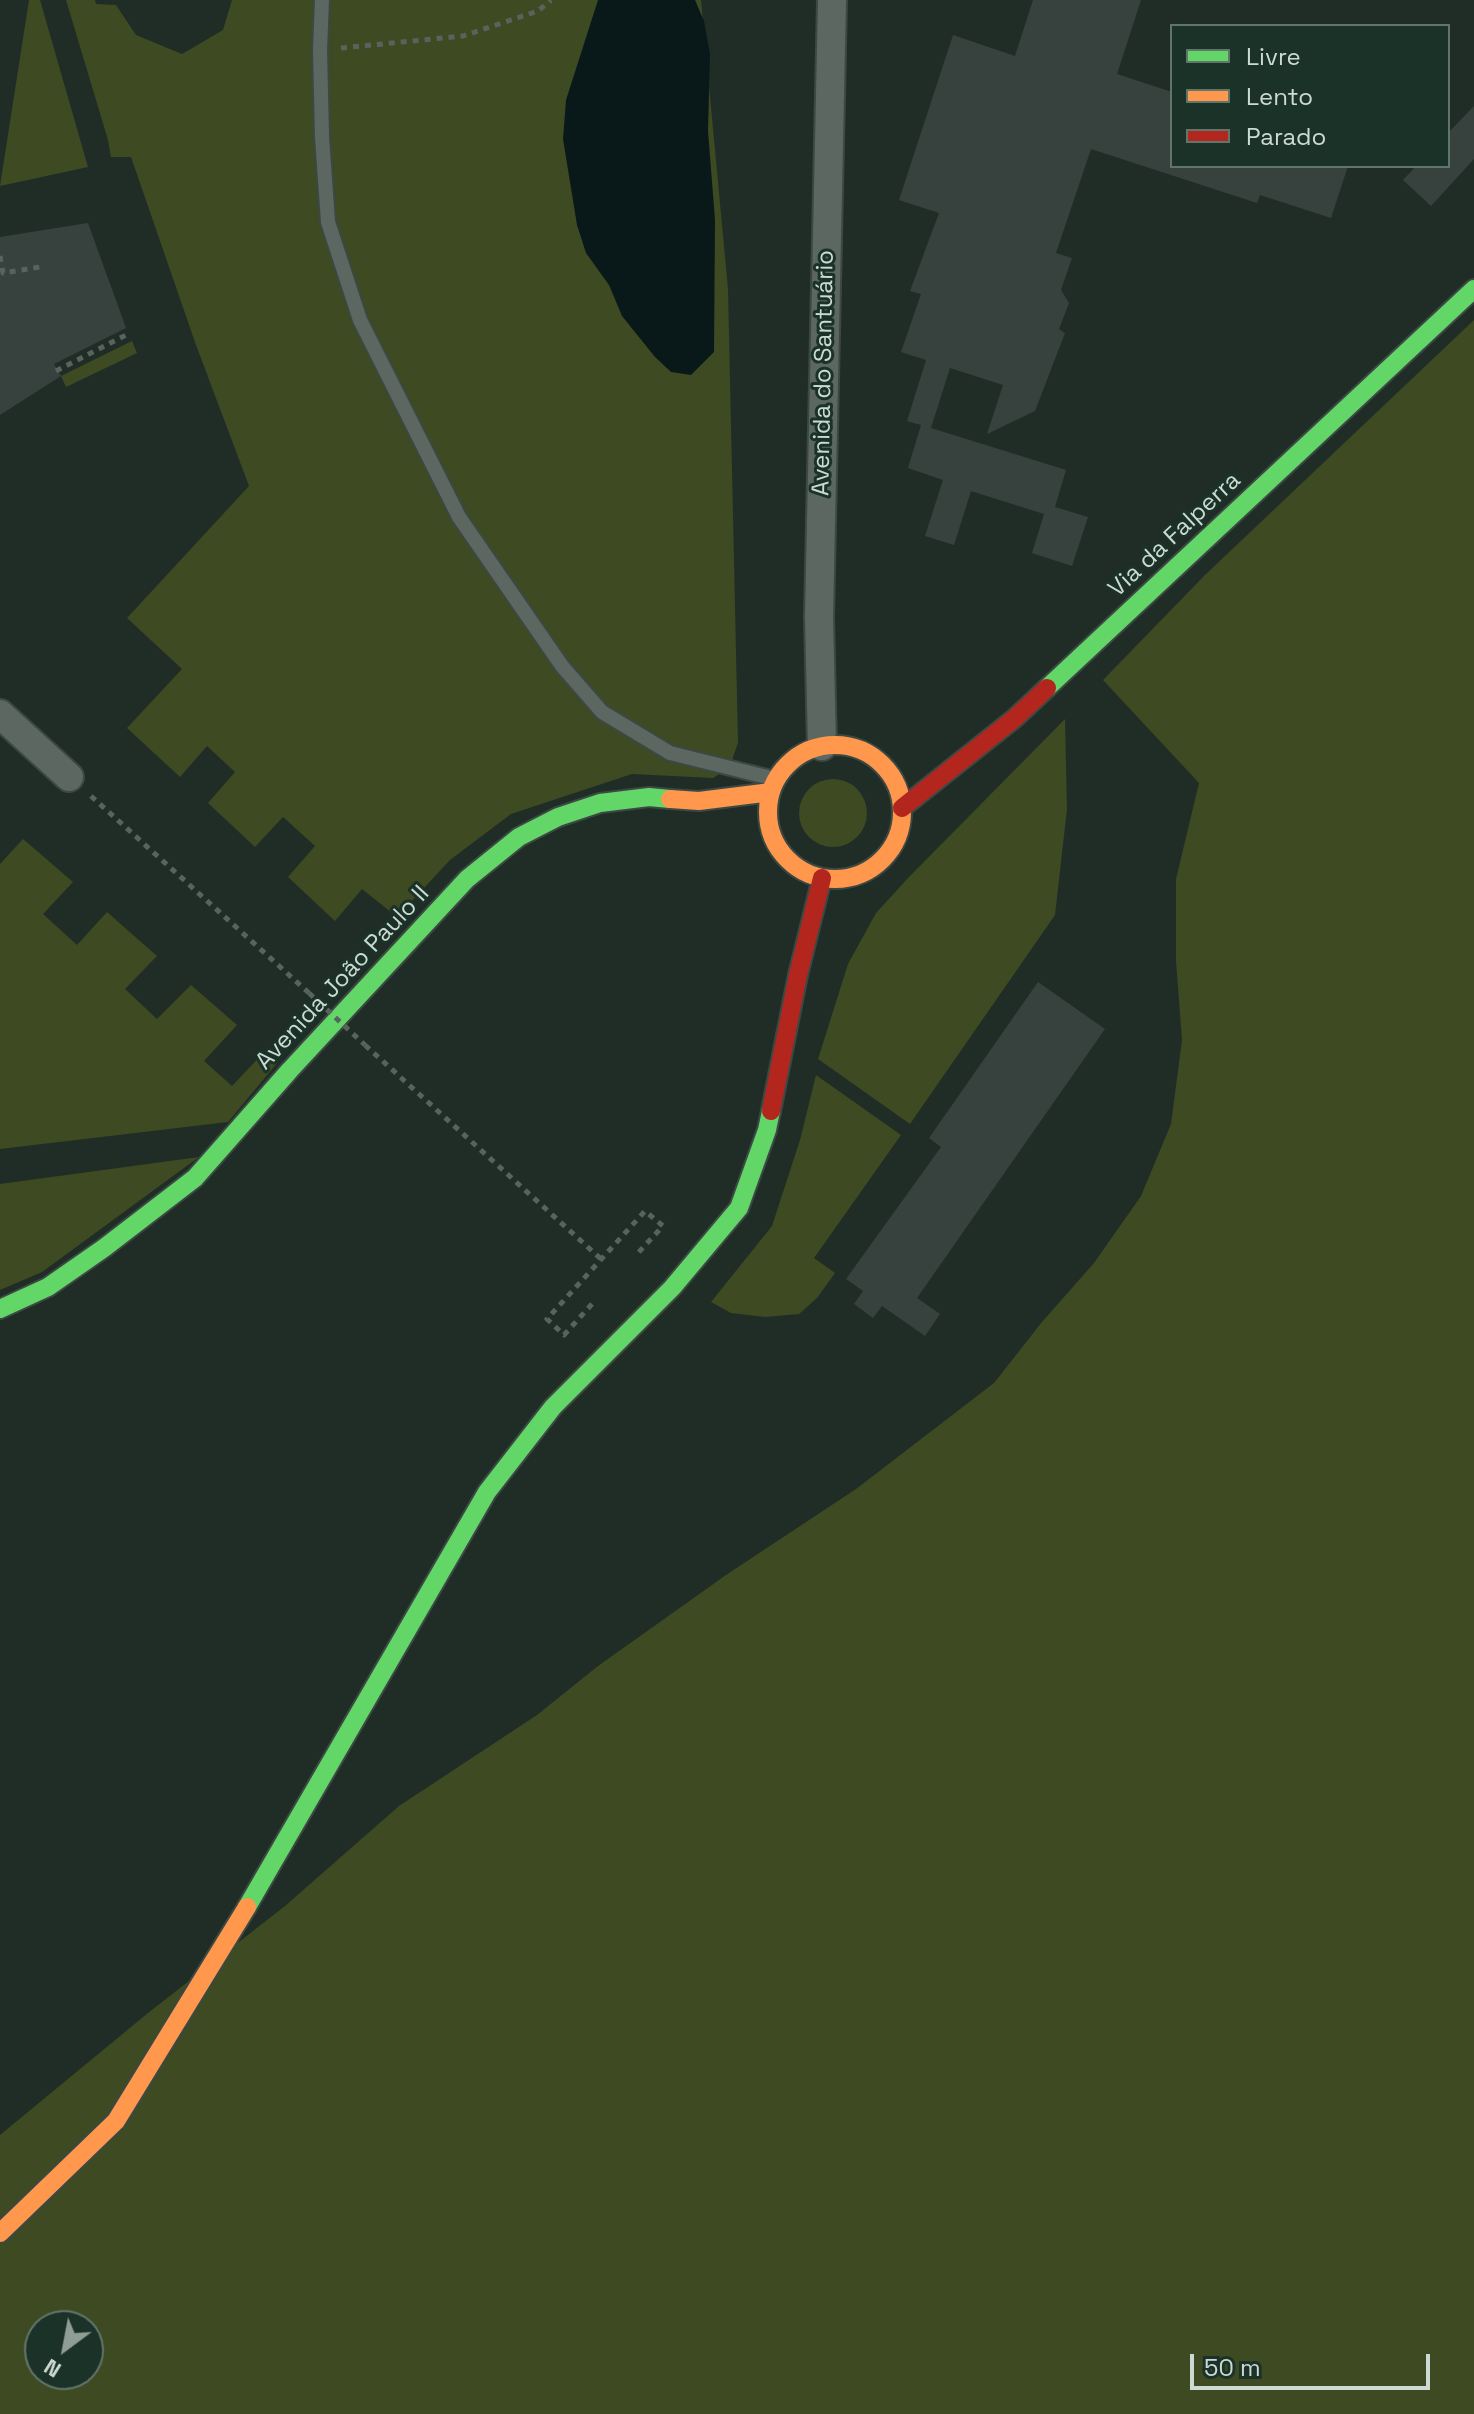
<!DOCTYPE html>
<html>
<head>
<meta charset="utf-8">
<style>
  body { margin:0 }
  #map { position:relative; width:1474px; height:2414px; overflow:hidden; background:#202d27; font-family:"Space Grotesk",sans-serif }
  canvas { display:block }
  .legend { position:absolute; left:1170px; top:24px; width:280px; height:144px; box-sizing:border-box; background:#1b3228; border:2px solid #62756c; margin:0; padding:10px 14px; list-style:none; font-size:24px; color:#ccdad3 }
  .legend li { display:flex; align-items:center; gap:16px; height:40px }
  .legend b { width:40px; border:2px solid #62756c }
  .north { position:absolute; left:24px; top:2310px; width:80px; height:80px; box-sizing:border-box; background:#1b3228; border:2px solid #62756c; border-radius:50%; rotate:212deg; font-size:22px; font-weight:700; line-height:32px; text-align:center; color:#ccdad3 }
  .north::after { content:''; display:block; margin:auto; width:28px; height:36px; background:#909d97; clip-path:polygon(50% 0,100% 100%,50% 72%,0 100%) }
  .scale { position:absolute; left:1190px; top:2354px; width:240px; height:36px; box-sizing:border-box; border:4px solid #ccdad3; border-top:0; padding-left:10px; font-size:24px; line-height:28px; white-space:nowrap; color:#ccdad3; -webkit-text-stroke:6px #1b3228; paint-order:stroke }
</style>
</head>
<body>
<div id="map">
<canvas width="1474" height="2414"></canvas>
<ul class="legend">
<li><b style="height:10px;background:#63d668"></b>Livre</li>
<li><b style="height:10px;background:#ff974d"></b>Lento</li>
<li><b style="height:10px;background:#b3261e"></b>Parado</li>
</ul>
<div class="north">N</div>
<div class="scale">50 m</div>
</div>
<script>
const g = document.querySelector('canvas').getContext('2d');
g.lineJoin = 'round';
function fillPath(path, color) {
  g.fillStyle = color;
  g.fill(path, 'evenodd');
}
function toPath(rows) {
  const path = new Path2D();
  for (const r of rows) {
    if (r.length === 3) {
      path.moveTo(r[0] + r[2], r[1]);
      path.arc(r[0], r[1], r[2], 0, 2 * Math.PI);
      continue;
    }
    path.moveTo(r[0], r[1]);
    for (let i = 2; i < r.length; i += 2) path.lineTo(r[i], r[i + 1]);
  }
  return path;
}
function trace(path, color, width, dash) {
  g.strokeStyle = color;
  g.lineWidth = width;
  g.lineCap = dash ? 'butt' : 'round';
  g.setLineDash(dash || []);
  g.stroke(path);
}
function label(font, color, halo, rows, align = 'center') {
  g.font = font + ' "Space Grotesk",sans-serif';
  g.lineWidth = 6;
  g.setLineDash([]);
  g.textBaseline = 'middle';
  g.strokeStyle = halo;
  g.fillStyle = color;
  for (const [text, x, y, turn = 0] of rows) {
    g.save();
    g.translate(x, y);
    g.rotate((+turn || 0) * Math.PI / 180);
    g.textAlign = isNaN(turn) ? turn : align;
    if (halo) g.strokeText(text, 0, 0);
    g.fillText(text, 0, 0);
    g.restore();
  }
}
fillPath(toPath([
  [29,0,40,0,88,167,0,186],
  [66,0,95,0,96,4,116,5,136,35,182,54,223,30,232,0,701,0,728,289,738,743,729,768,713,778,632,774,511,814,450,860,397,917,362,889,335,921,288,877,315,846,283,817,255,847,208,803,235,772,207,746,180,777,127,728,182,669,127,618,249,486,196,345,131,157,111,157,108,140],
  [1474,320,1474,2414,0,2414,0,2135,148,2013,285,1906,399,1806,537,1715,598,1666,726,1575,856,1489,994,1383,1042,1322,1094,1263,1141,1196,1171,1124,1182,1040,1176,961,1176,879,1199,783,1103,680,1205,575],
  [40,2326,88,2326,88,2374,40,2374],
  [132,341,137,353,66,387,61,376],
  [1065,719,1067,809,1055,915,910,1124,818,1059,848,964,876,913,909,877],
  [833,813,34],
  [23,839,73,882,43,914,77,945,107,912,157,956,125,989,157,1019,191,985,237,1025,204,1061,232,1086,266,1050,278,1062,228,1122,0,1149,0,864],
  [816,1075,901,1135,814,1258,835,1273,817,1298,799,1314,765,1317,731,1313,711,1302,772,1226,800,1140],
  [199,1157,42,1272,0,1290,0,1184]
]), '#3e4a21');
fillPath(toPath([
  [598,0,695,0,704,21,710,54,708,131,715,220,714,352,691,375,671,372,655,357,622,316,609,285,586,253,577,225,563,139,566,100]
]), '#09191a');
fillPath(toPath([
  [1033,0,1141,0,1117,74,1172,92,1172,166,1348,166,1331,218,1260,195,1257,203,1091,149,1056,253,1072,258,1061,290,1069,303,1059,329,1065,333,1035,411,987,434,1003,385,950,368,931,428,1066,470,1055,507,1088,517,1072,566,1032,553,1044,514,971,491,954,545,925,536,943,480,908,468,921,425,907,421,926,360,901,352,921,294,910,291,939,213,899,200,953,35,1015,56],
  [1474,106,1474,159,1431,206,1403,180,1416,166,1448,166,1448,133],
  [88,223,126,328,54,364,61,376,0,415,0,237],
  [1038,982,1105,1029,917,1298,940,1314,925,1336,882,1306,873,1318,854,1304,863,1291,846,1279,941,1147,929,1138]
]), '#37423f');
const lane = toPath([
  [322,0,320,50,322,137,328,222,360,320,459,517,562,666,602,712,670,753,771,778]
]);
const street = toPath([
  [0,714,69,777],
  [822,746,819,617,832,0]
]);
const fast = toPath([
  [1047,688,1474,289],
  [0,1309,48,1287,104,1248,195,1178,290,1070,467,879,519,837,558,817,600,803,649,797,670,799],
  [247,1907,487,1492,553,1407,672,1288,739,1208,767,1130,771,1111]
]);
const slow = toPath([
  [835,812,67],
  [670,799,699,801,771,792],
  [0,2233,116,2121,247,1907]
]);
const jam = toPath([
  [902,808,1015,718,1047,688],
  [771,1111,798,975,822,878]
]);
trace(lane, '#3c4843', 18);
trace(street, '#3c4843', 32);
trace(fast, '#3c4843', 22);
trace(slow, '#3c4843', 22);
trace(jam, '#3c4843', 22);
trace(toPath([
  [341,48,463,36,538,11,551,0],
  [0,256,3,273,40,267],
  [56,371,128,334],
  [91,796,309,993],
  [365,1045,601,1259],
  [592,1304,564,1335,547,1319,645,1211,663,1226,637,1254]
]), '#59635e', 5, [6, 6]);
trace(lane, '#5c6762', 14);
trace(street, '#5c6762', 28);
trace(fast, '#63d668', 18);
trace(slow, '#ff974d', 18);
trace(jam, '#b3261e', 18);
trace(toPath([
  [309,993,365,1045]
]), '#59635e', 5, [6, 6]);
label('24px', '#ccdad3', '#1b3228', [
  ["Avenida do Santuário",824,373,-89],
  ["Via da Falperra",1175,535,-43],
  ["Avenida João Paulo II",343,978,-47]
]);
</script>
</body>
</html>
